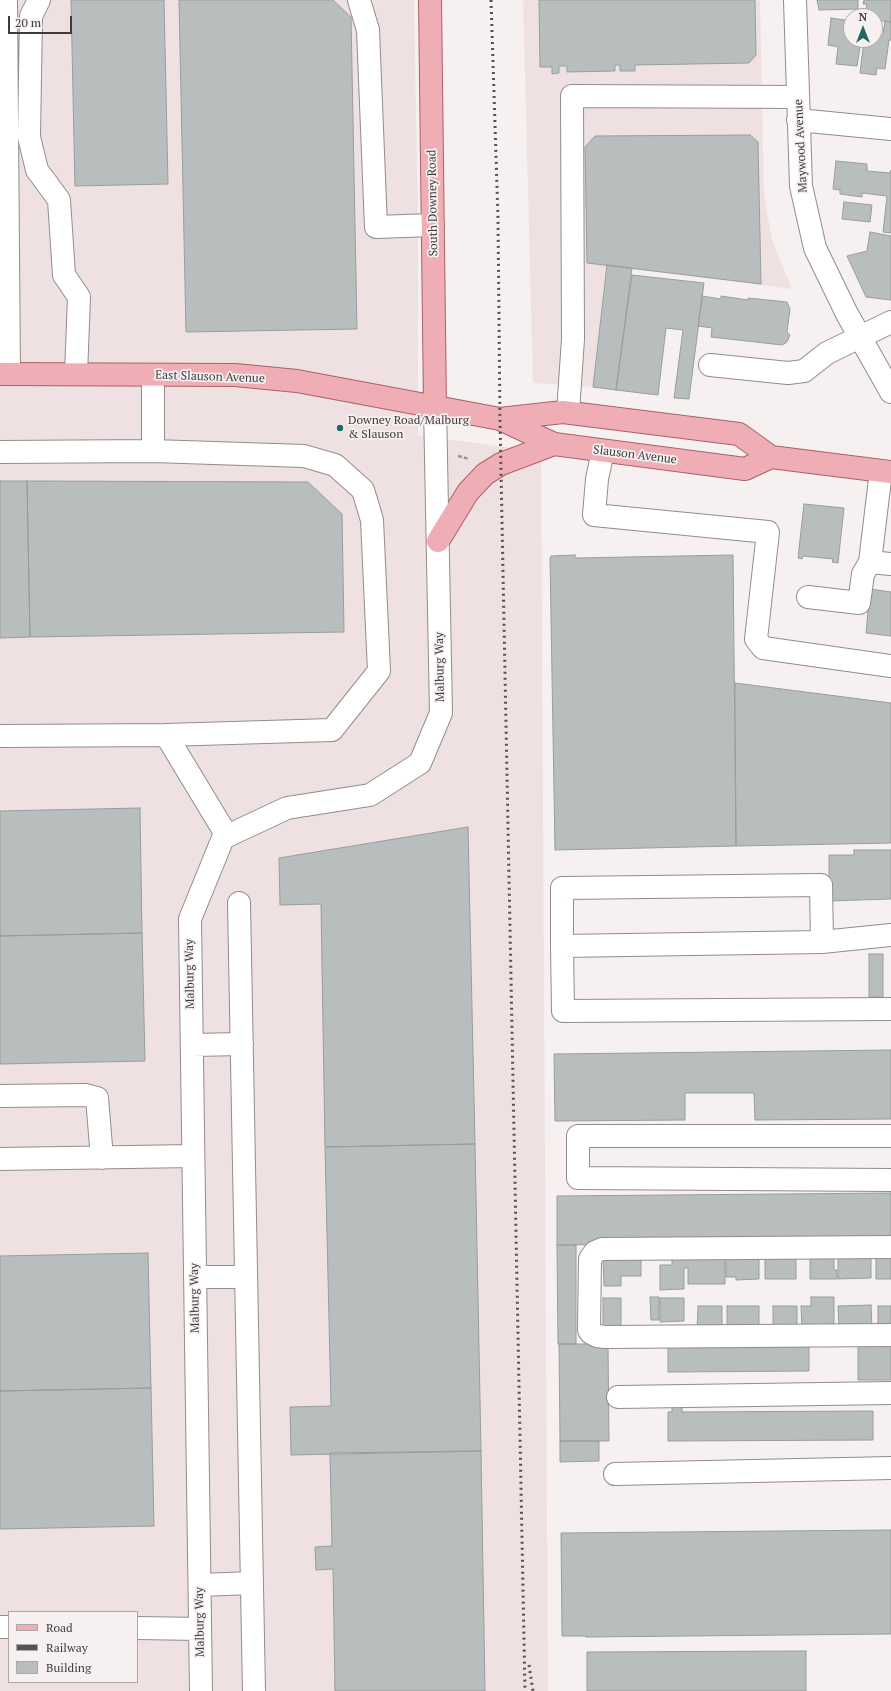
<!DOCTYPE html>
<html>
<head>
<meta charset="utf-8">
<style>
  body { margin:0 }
  #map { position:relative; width:891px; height:1691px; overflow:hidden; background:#f7f0f1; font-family:"PT Serif",serif }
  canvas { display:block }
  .legend { position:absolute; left:8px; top:1611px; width:130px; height:72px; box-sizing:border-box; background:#f7f0f1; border:1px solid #ada8a8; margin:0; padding:5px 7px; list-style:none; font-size:12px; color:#3d3b3b }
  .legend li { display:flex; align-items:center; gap:8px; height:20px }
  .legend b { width:20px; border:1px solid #ada8a8 }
  .north { position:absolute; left:843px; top:8px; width:40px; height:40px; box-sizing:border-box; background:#f7f0f1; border:1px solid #ada8a8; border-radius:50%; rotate:0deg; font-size:11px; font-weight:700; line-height:16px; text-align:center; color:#3d3b3b }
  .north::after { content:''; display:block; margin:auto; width:14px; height:18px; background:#206a65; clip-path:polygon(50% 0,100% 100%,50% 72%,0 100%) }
  .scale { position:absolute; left:8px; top:16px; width:64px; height:18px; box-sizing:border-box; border:2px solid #3d3b3b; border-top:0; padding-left:5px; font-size:12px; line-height:14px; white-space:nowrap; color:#3d3b3b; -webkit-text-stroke:3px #f7f0f1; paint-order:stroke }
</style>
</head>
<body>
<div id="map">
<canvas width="891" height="1691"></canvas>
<ul class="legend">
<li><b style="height:5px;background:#efadb5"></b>Road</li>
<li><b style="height:5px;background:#545252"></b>Railway</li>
<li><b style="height:11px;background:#b8bebe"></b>Building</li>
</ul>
<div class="north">N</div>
<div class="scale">20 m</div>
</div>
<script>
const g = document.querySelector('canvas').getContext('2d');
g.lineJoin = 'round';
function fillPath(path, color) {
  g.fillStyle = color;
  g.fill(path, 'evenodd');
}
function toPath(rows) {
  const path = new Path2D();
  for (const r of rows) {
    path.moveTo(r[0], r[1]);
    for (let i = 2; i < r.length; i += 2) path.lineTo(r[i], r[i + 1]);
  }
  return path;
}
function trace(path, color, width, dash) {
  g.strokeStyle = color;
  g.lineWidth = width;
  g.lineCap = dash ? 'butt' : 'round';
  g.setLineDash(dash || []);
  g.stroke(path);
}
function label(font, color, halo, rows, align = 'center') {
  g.font = font + ' "PT Serif",serif';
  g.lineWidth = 3.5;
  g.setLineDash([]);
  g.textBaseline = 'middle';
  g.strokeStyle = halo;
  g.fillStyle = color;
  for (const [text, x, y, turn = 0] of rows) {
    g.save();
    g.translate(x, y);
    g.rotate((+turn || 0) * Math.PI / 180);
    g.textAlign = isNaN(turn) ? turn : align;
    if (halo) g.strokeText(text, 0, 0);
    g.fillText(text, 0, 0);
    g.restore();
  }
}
fillPath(toPath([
  [0,0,414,0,418,217,418,435,541,452,548,1691,0,1691],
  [9,1612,137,1612,137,1682,9,1682],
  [523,0,760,0,764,194,772,240,792,289,607,265,593,387,533,383]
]), '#efe1e1');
const building = toPath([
  [71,0,164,0,168,184,75,186,71,0],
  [179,0,333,0,351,17,357,329,186,332,179,0],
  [539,0,755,0,756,55,749,63,635,65,635,71,620,71,620,65,615,65,615,71,567,72,567,66,559,66,559,73,552,74,552,67,540,67,539,0],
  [817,0,858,0,858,9,819,10,817,0],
  [864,0,891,0,891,22,875,20,875,16,867,16,868,14,865,14,867,4,863,4,864,0],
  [831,18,851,21,851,40,861,40,857,66,836,64,838,47,828,45,831,18],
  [885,21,891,22,891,40,889,40,885,69,877,68,876,75,860,73,864,40,875,40,875,23,879,23,878,32,879,32,879,35,883,35,885,21],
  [750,135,758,142,761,284,587,263,585,147,595,136,750,135],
  [836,161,867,164,867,171,890,173,891,170,891,233,883,232,887,196,862,193,862,197,840,194,840,190,833,189,836,161],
  [844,202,872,205,870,222,842,219,844,202],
  [870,232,891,236,891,300,866,297,847,256,867,251,870,232],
  [607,265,632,268,616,390,593,387,607,265],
  [632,275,704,283,689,399,674,398,683,330,666,328,658,395,616,390,632,275],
  [702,296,721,299,721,296,748,300,748,298,787,302,790,309,787,332,790,335,787,342,782,345,711,337,712,328,698,326,702,296],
  [0,481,27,481,30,637,0,638,0,481],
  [27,481,308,482,342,514,344,632,30,637,27,481],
  [804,504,844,508,838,563,832,562,833,559,803,556,802,559,798,558,804,504],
  [575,555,575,558,733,555,736,846,555,850,550,559,551,556,575,555],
  [870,589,891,592,891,636,866,633,870,589],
  [735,683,891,703,891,843,736,846,735,683],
  [140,808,142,933,0,936,0,811,140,808],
  [468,827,475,1144,325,1147,321,904,280,905,279,858,468,827],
  [854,850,891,850,891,899,829,901,829,855,854,855,854,850],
  [142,933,145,1061,0,1064,0,936,142,933],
  [869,954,883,954,883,997,869,997,869,954],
  [891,1050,891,1119,755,1120,754,1093,685,1093,685,1120,555,1121,554,1054,891,1050],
  [475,1144,481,1451,291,1455,290,1407,331,1406,325,1147,475,1144],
  [891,1193,891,1242,557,1245,557,1196,891,1193],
  [557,1245,576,1245,576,1344,558,1344,557,1245],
  [148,1253,151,1388,0,1391,0,1256,148,1253],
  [871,1254,871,1278,838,1279,838,1255,871,1254],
  [891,1254,891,1279,876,1279,876,1255,891,1254],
  [759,1255,759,1279,736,1280,736,1277,726,1277,726,1262,725,1262,725,1284,688,1284,688,1268,684,1268,684,1289,660,1290,660,1265,672,1265,672,1256,759,1255],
  [765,1255,796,1255,796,1279,765,1279,765,1255],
  [810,1255,834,1255,834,1270,837,1270,837,1279,810,1279,810,1255],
  [641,1256,641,1276,621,1276,621,1286,604,1286,603,1257,641,1256],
  [650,1297,659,1297,659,1320,651,1320,650,1297],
  [811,1297,834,1297,834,1330,802,1330,801,1306,811,1306,811,1297],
  [603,1298,621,1298,621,1328,603,1328,603,1298],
  [660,1298,684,1298,684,1321,660,1322,660,1298],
  [871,1305,872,1329,839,1329,838,1306,871,1305],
  [698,1306,722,1306,722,1331,697,1331,698,1306],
  [727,1306,759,1306,759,1330,727,1330,727,1306],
  [773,1306,797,1306,797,1330,773,1330,773,1306],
  [878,1306,891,1306,891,1330,878,1330,878,1306],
  [858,1341,891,1341,891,1380,858,1380,858,1341],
  [809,1342,809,1371,668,1372,668,1344,809,1342],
  [559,1344,608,1344,609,1441,560,1441,559,1344],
  [151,1388,154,1526,0,1529,0,1391,151,1388],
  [672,1407,682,1407,682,1412,873,1411,873,1440,668,1441,668,1412,672,1412,672,1407],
  [560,1441,599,1441,599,1461,560,1462,560,1441],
  [481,1451,485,1691,335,1691,333,1569,316,1570,315,1547,332,1546,330,1453,481,1451],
  [891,1530,891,1634,586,1637,586,1636,562,1636,561,1533,891,1530],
  [806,1651,806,1691,587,1691,587,1652,806,1651]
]);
fillPath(building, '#b8bebe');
trace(building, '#989e9d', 1);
const minor = toPath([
  [6,0,9,374],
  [39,0,31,16,29,137,37,170,59,200,64,275,79,297,76,374],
  [359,0,368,30,376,227,433,225],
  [795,0,801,186,815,248,847,314,891,392],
  [798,120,891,129],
  [710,365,788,373,804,371,827,353,891,322],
  [568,412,573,339,572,96,798,97],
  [153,451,153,375],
  [603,451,597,479,594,515,768,532,756,639,763,648,891,666],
  [0,452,153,451,304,456,335,465,363,490,372,520,379,671,332,730,166,735,227,836],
  [870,562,891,564],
  [808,597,859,603,863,574,870,562,881,471],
  [0,736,166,735],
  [239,903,254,1691],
  [822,942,821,885,562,888,562,946,822,942,891,935],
  [562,946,563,1011,891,1009],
  [192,1045,242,1044],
  [0,1096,86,1095,97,1098,102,1158],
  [891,1136,578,1136,578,1178,891,1180],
  [0,1159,193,1156],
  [891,1247,602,1249,595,1252,590,1259,589,1330,591,1333,597,1336,605,1337,891,1335],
  [195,1277,246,1277],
  [618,1397,891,1393],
  [615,1474,891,1468],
  [200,1585,252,1583],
  [0,1627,9,1627],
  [137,1628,200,1629],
  [201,1691,190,919,223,838,287,808,370,795,420,763,441,713,435,406]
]);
const major = toPath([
  [430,0,435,406],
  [0,374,235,375,297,381,500,419,554,444,745,469,771,457],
  [500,419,563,412,739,434,771,457,891,472],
  [438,541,468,492,485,474,501,464,554,444]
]);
trace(minor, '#928c8c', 24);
trace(major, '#aa616a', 24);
trace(toPath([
  [458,456,469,459]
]), '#999595', 2.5, [4, 2]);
trace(minor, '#fff', 22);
trace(major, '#efadb5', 22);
trace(toPath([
  [491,0,498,218,500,419,525,1691],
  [529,1665,533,1691]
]), '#545252', 3, [2, 4]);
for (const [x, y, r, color] of [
  [340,428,4,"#206a65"]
]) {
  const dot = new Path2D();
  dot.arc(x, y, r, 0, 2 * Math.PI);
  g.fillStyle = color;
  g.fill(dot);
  trace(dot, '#f7f0f1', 1.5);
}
label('12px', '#3d3b3b', '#f7f0f1', [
  ["Maywood Avenue",801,146,-93],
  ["South Downey Road",433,203,-91],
  ["East Slauson Avenue",210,377,2],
  ["Slauson Avenue",635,455,7],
  ["Malburg Way",440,667,-91],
  ["Malburg Way",190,974,-91],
  ["Malburg Way",195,1298,-91],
  ["Malburg Way",200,1622,-91]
]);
label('12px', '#3d3b3b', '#f7f0f1', [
  ["Downey Road/Malburg",348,421],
  ["& Slauson",348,435]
], 'left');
</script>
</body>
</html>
